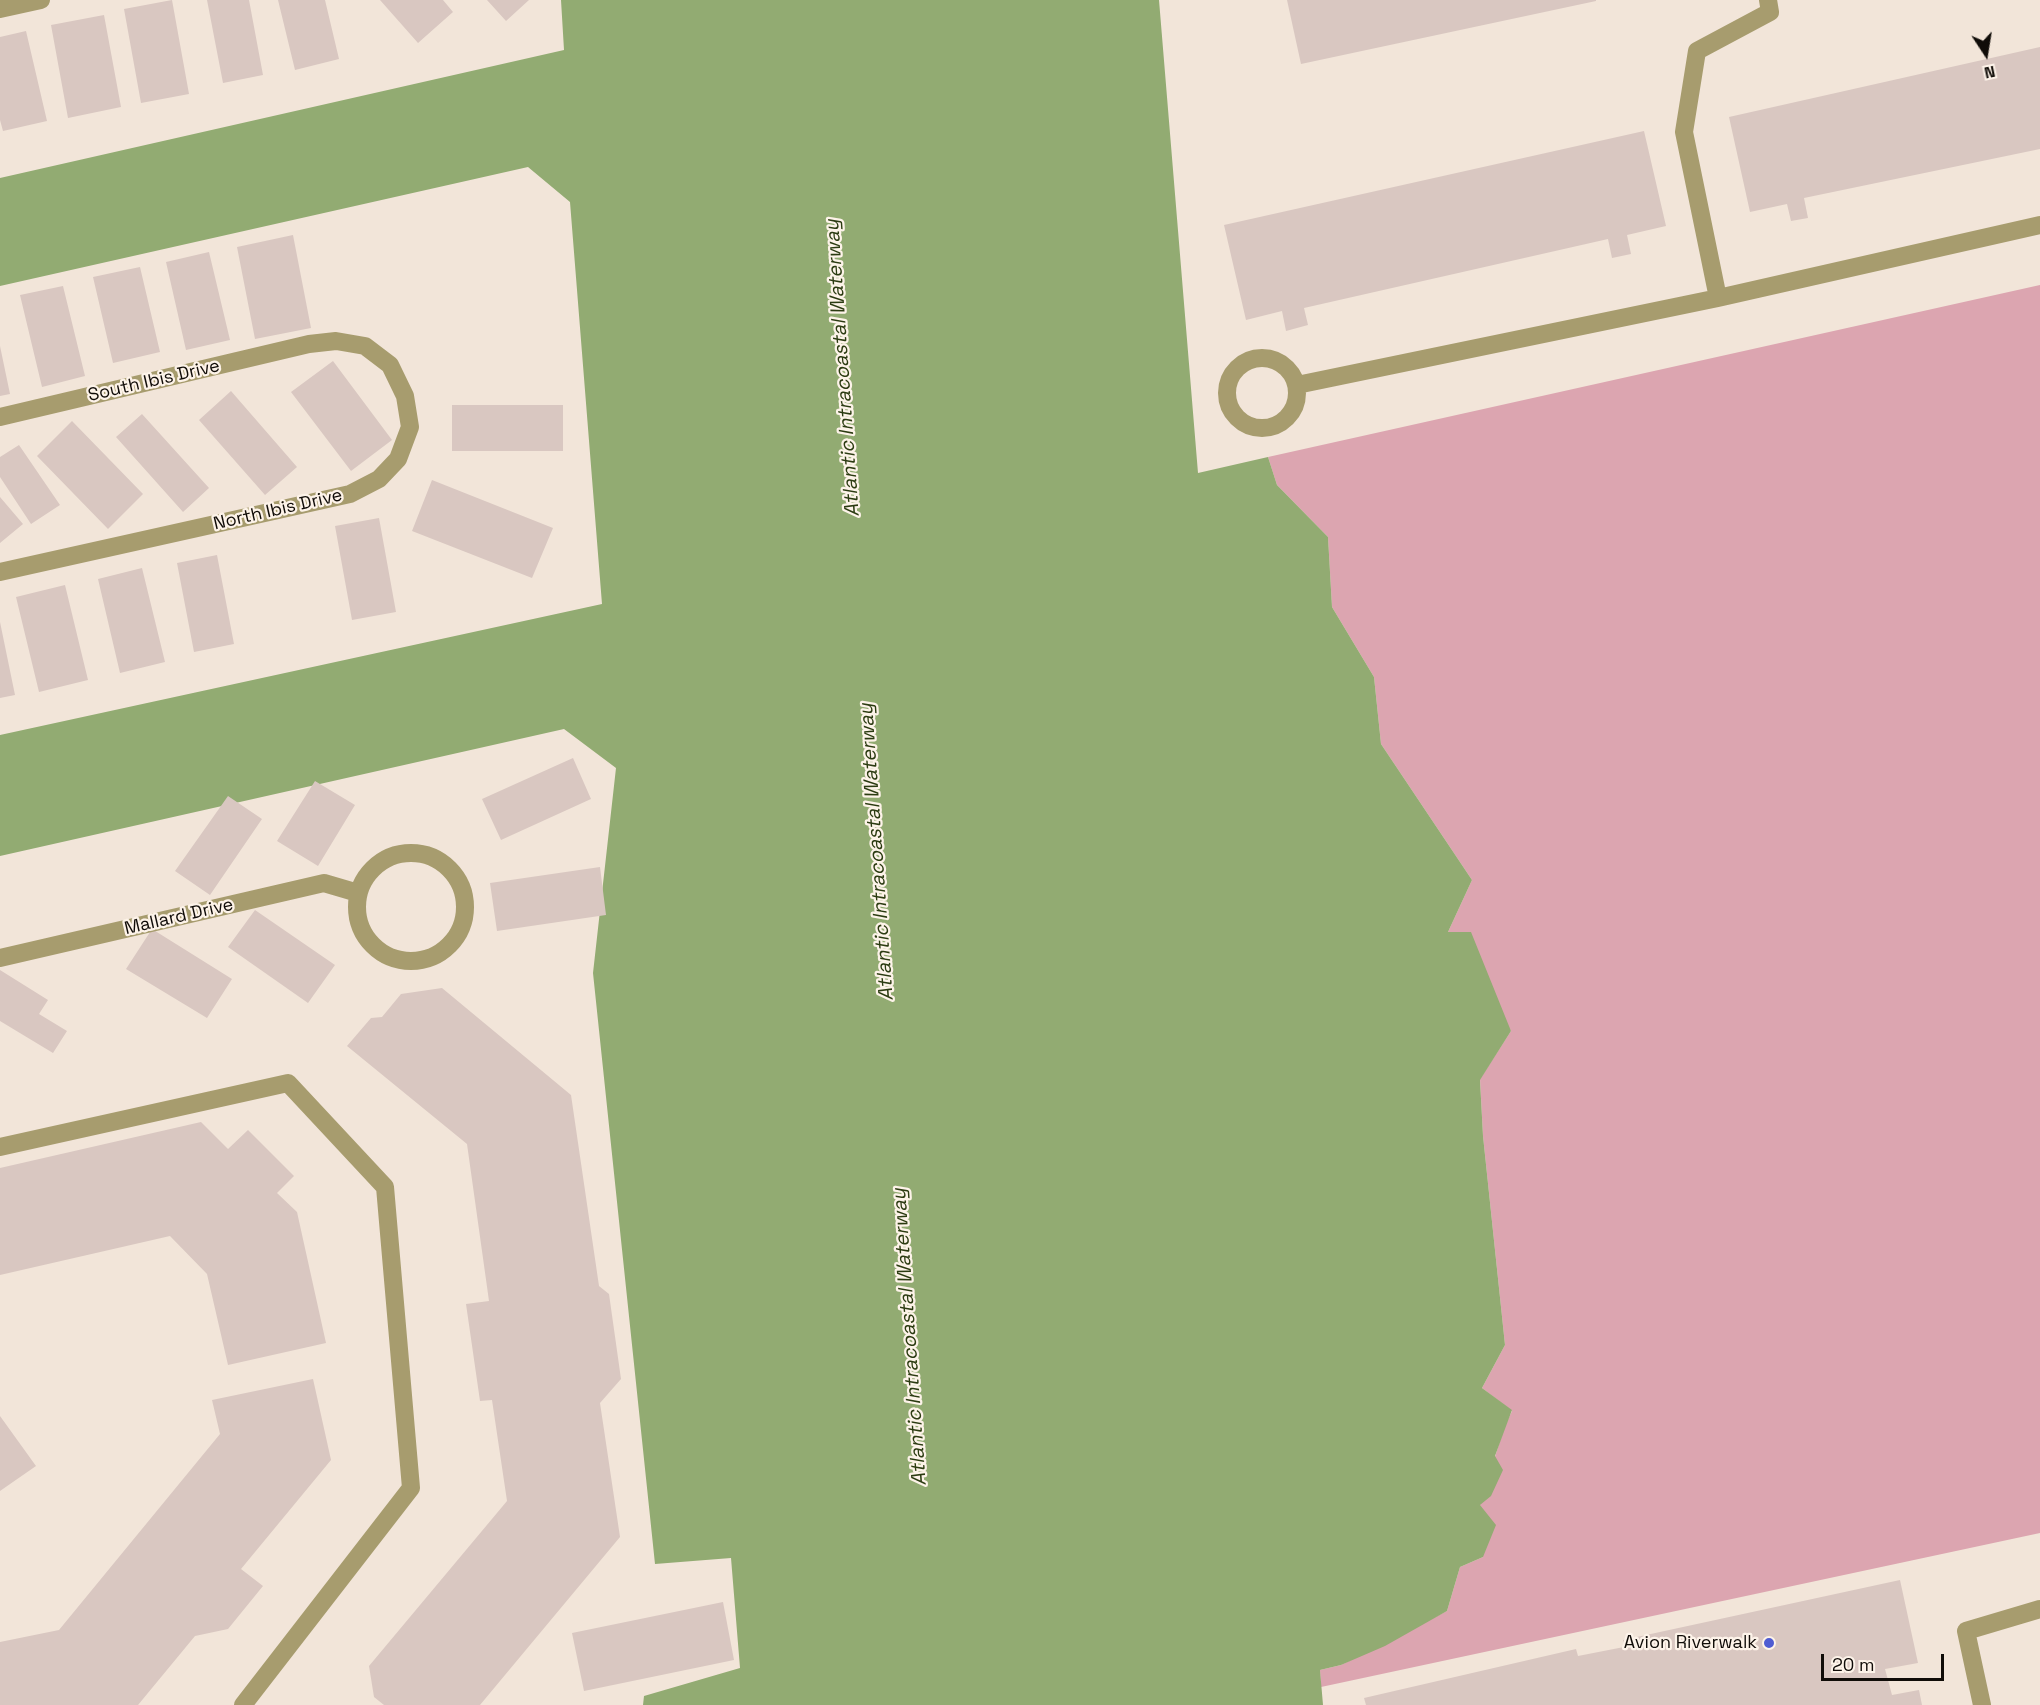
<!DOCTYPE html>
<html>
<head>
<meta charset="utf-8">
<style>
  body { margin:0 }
  #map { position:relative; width:2040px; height:1705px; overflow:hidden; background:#f2e5d9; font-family:"Space Grotesk",sans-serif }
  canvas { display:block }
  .north { position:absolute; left:1956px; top:24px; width:60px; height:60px; -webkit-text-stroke:4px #fdf3e9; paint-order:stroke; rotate:168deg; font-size:16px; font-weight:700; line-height:24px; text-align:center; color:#100c08 }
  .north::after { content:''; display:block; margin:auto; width:21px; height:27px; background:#100c08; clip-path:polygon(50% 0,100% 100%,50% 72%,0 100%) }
  .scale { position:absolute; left:1821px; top:1654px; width:123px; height:27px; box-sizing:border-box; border:3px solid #100c08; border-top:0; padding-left:8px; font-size:18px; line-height:21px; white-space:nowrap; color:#100c08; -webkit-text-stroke:4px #fdf3e9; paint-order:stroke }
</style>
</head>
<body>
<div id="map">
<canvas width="2040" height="1705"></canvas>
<div class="north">N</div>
<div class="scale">20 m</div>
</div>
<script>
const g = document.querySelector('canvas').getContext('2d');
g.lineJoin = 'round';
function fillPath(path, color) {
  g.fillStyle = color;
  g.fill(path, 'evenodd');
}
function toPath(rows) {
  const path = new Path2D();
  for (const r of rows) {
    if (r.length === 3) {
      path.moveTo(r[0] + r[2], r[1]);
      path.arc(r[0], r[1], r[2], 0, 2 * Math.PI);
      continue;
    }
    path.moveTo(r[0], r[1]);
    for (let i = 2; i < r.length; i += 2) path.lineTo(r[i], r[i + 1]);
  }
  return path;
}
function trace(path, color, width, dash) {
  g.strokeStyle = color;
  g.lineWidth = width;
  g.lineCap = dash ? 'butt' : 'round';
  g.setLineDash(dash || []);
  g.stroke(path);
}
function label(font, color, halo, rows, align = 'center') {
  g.font = font + ' "Space Grotesk",sans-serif';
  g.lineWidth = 4.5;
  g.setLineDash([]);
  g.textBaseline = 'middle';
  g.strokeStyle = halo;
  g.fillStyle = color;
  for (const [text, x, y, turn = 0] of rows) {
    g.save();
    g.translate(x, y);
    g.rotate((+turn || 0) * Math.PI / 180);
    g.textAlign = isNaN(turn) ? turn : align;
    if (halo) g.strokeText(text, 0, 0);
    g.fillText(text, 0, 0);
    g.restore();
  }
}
fillPath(toPath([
  [2040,285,2040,1533,1321,1687,1320,1670,1341,1665,1447,1611,1460,1567,1483,1557,1480,1505,1504,1428,1512,1411,1482,1388,1505,1345,1483,1136,1480,1079,1511,1031,1448,932,1472,880,1381,744,1374,677,1332,607,1328,537,1277,485,1268,457]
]), '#dca5b0');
fillPath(toPath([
  [561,0,1159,0,1198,473,1268,457,1277,485,1328,537,1332,607,1374,677,1381,744,1472,880,1448,932,1471,932,1511,1031,1480,1080,1483,1136,1505,1345,1482,1388,1512,1410,1495,1456,1503,1470,1491,1496,1480,1505,1496,1525,1483,1557,1460,1567,1447,1611,1385,1646,1341,1665,1320,1670,1323,1705,643,1705,644,1696,740,1668,731,1558,655,1564,593,973,616,768,564,729,0,856,0,735,602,604,570,202,528,167,0,286,0,178,564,50]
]), '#92ab72');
fillPath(toPath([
  [172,0,189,94,141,103,124,9],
  [207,0,249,0,263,75,223,83],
  [278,0,325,0,339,59,295,70],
  [380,0,443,0,453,12,418,43],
  [487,0,529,0,506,21],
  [1287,0,1596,0,1596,1,1301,64],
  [104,15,121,107,68,118,51,25],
  [26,31,47,121,3,131,0,120,0,37],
  [2040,47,2040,149,1804,198,1808,218,1791,221,1787,204,1750,212,1729,117],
  [1644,131,1666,226,1627,235,1631,254,1612,258,1608,239,1304,308,1308,325,1286,331,1282,311,1246,320,1224,225],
  [293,235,311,328,255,339,237,247],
  [209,252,230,340,186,350,166,262],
  [140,267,160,352,113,363,93,277],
  [63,286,85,376,42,387,20,295],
  [0,346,10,394,0,396],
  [333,361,392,440,351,471,291,392],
  [231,391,297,467,265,495,199,420],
  [452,405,563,405,563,451,452,451],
  [142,414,209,488,183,512,116,437],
  [72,421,143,494,108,529,37,456],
  [19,445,60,505,31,524,0,477,0,457],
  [432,480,553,528,532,578,412,531],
  [0,497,23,524,0,543],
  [379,518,396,612,352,620,335,526],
  [217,555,234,644,194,652,177,563],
  [142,568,165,662,120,673,98,579],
  [65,585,88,680,39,692,16,597],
  [0,622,15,695,0,698],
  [573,758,591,799,501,840,482,799],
  [315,781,355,805,318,866,277,841],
  [228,796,262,819,210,895,175,871],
  [600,867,606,915,497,931,490,883],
  [255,910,335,965,308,1003,228,947],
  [152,929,232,979,207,1018,126,969],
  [0,970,48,1000,39,1014,67,1031,53,1053,0,1021],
  [442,988,571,1095,599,1286,609,1294,621,1379,600,1403,620,1537,480,1705,384,1705,374,1697,369,1666,507,1501,492,1400,480,1401,466,1304,489,1301,467,1144,347,1046,371,1018,382,1017,401,994],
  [201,1122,228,1149,248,1130,294,1176,277,1193,297,1212,326,1343,228,1365,207,1274,170,1236,0,1275,0,1168],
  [313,1379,331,1460,241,1569,263,1586,228,1629,195,1636,138,1705,0,1705,0,1642,59,1630,220,1434,212,1400],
  [0,1416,36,1466,0,1491],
  [1900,1580,1918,1663,1885,1669,1892,1695,1919,1690,1922,1705,1366,1705,1364,1698,1576,1649,1578,1656,1624,1647,1623,1640],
  [723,1602,734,1660,584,1691,572,1633]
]), '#d9c7c1');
trace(toPath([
  [1718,298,1684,132,1697,51,1770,12,1768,0],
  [1262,393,35],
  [1297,385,1718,298,2040,225],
  [0,1147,288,1083,385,1187,411,1488,243,1705],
  [1982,1705,1966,1631,2040,1609]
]), '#a79c6e', 18);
trace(toPath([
  [0,9,41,0],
  [0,417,309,344,336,341,365,346,390,365,405,396,410,427,398,459,379,479,350,494,0,572],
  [411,907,54],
  [0,958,324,883,358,893]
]), '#a79c6e', 18);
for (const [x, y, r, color] of [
  [1769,1643,6,"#4f5cd2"]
]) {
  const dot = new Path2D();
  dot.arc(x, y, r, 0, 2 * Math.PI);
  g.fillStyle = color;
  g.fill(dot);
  trace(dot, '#fdf3e9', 2);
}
label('18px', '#100c08', '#fdf3e9', [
  ["South Ibis Drive",154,381,-13],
  ["North Ibis Drive",278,510,-13],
  ["Mallard Drive",179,917,-13]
]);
label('18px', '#100c08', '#fdf3e9', [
  ["Avion Riverwalk",1757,1643]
], 'right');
label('italic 20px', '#2b3b11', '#fdf3e9', [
  ["Atlantic Intracoastal Waterway",843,368,-94],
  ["Atlantic Intracoastal Waterway",877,852,-94],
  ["Atlantic Intracoastal Waterway",910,1337,-94]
]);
</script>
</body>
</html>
